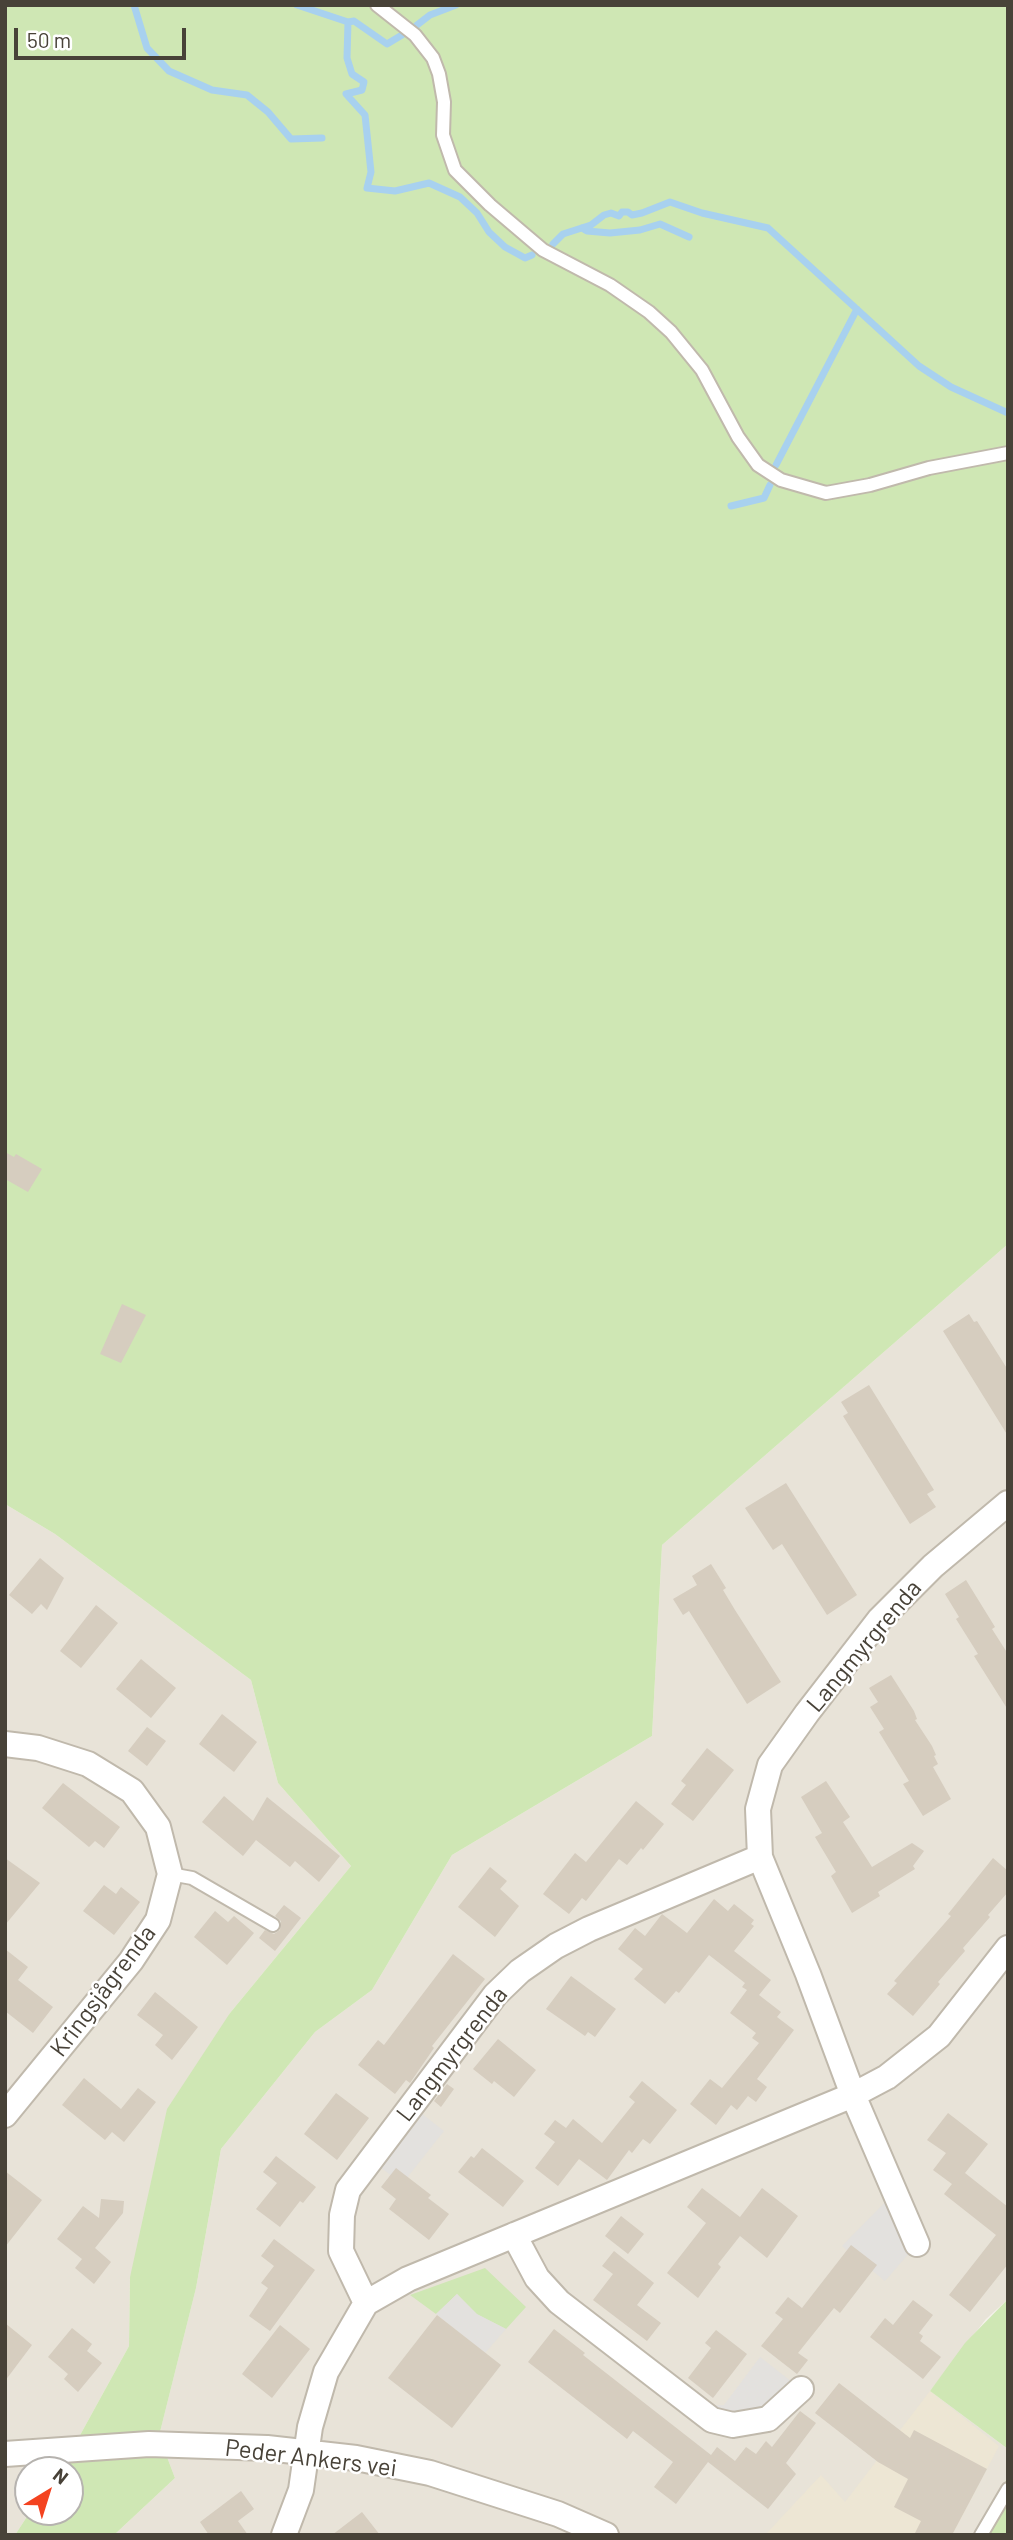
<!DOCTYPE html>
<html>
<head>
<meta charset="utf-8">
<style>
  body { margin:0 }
  #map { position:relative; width:1013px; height:2540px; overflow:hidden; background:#f4f1ea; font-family:Barlow,sans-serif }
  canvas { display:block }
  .frame { position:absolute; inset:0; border:7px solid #484238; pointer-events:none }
  .north { position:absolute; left:14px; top:2456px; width:70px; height:70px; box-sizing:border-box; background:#fff; border:2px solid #b6b3af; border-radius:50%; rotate:38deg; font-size:19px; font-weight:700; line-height:28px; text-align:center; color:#484238 }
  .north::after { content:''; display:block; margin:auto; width:24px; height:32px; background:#f44320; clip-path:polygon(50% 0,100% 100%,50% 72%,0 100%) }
  .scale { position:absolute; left:14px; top:28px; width:172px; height:32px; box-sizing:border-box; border:4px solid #484238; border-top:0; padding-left:9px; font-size:21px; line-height:24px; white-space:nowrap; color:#484238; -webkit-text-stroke:5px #fff; paint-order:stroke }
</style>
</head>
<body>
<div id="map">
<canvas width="1013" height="2540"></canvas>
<div class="frame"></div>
<div class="north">N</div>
<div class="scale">50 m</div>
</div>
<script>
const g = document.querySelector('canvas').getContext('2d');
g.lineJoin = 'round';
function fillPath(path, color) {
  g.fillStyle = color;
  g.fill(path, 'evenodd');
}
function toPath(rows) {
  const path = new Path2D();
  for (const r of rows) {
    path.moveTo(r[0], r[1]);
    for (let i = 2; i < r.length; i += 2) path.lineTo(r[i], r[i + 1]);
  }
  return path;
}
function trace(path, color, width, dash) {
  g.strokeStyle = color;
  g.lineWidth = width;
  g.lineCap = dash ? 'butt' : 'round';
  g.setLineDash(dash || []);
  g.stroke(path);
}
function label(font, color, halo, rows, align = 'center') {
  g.font = font + ' Barlow,sans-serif';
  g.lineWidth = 5;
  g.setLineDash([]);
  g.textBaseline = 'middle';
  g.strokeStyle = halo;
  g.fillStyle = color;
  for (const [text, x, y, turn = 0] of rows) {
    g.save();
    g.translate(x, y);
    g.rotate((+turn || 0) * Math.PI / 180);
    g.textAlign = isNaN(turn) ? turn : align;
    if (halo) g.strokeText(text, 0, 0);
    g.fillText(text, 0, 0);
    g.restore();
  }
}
fillPath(toPath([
  [1008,1244,1008,2299,986,2319,930,2391,1008,2449,1008,2477,973,2535,114,2535,175,2478,159,2436,196,2288,221,2149,315,2032,372,1990,452,1855,652,1736,662,1545],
  [5,1504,55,1534,251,1680,278,1783,351,1866,230,2013,130,2277,129,2346,79,2437,57,2470,28,2470,30,2512,15,2535,5,2535]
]), '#e8e3d8');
fillPath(toPath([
  [930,2391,999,2446,952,2535,765,2535,821,2475,845,2502]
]), '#ede6d4');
fillPath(toPath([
  [5,5,1008,5,1008,1244,662,1545,652,1736,452,1855,372,1990,315,2032,221,2149,196,2288,159,2436,175,2478,114,2535,15,2535,30,2512,70,2512,70,2470,57,2470,79,2437,129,2346,130,2277,167,2109,230,2013,351,1866,278,1783,251,1680,55,1534,5,1504],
  [485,2268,526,2307,506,2329,476,2314,457,2294,436,2314,410,2295],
  [1008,2299,1008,2449,930,2391,965,2343],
  [1008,2477,1008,2535,973,2535]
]), '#cfe7b4');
fillPath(toPath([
  [408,2103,444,2131,402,2184,367,2157],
  [895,2192,917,2244,885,2281,842,2246],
  [457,2294,477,2314,506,2329,485,2353,436,2314],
  [760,2357,801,2389,768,2419,692,2406,724,2405]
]), '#e3e1de');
trace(toPath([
  [134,5,147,48,169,71,212,90,247,95,268,112,291,139,322,138],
  [297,5,348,22,354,21,387,44,402,35],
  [348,22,347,58,352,74,364,82,362,90,346,94,365,115,371,172,367,188,395,191,429,183,460,197,477,213,489,232,505,247,525,258,532,255],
  [417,25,430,15,456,5],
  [582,228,587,231,610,233,640,230,660,224,689,237],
  [553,244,563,234,591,225,604,215,611,213,619,216,622,212,628,212,632,215,642,213,670,202,702,213,768,228,919,366,951,387,1008,413],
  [776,465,857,309],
  [731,506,764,498,770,485]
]), '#a8d1ef', 7);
fillPath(toPath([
  [5,1152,14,1157,16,1154,42,1169,28,1192,5,1179],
  [122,1304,146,1315,121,1363,100,1354],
  [969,1314,974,1322,977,1321,1008,1370,1008,1436,943,1331],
  [869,1385,934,1490,927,1494,936,1507,910,1524,843,1416,848,1413,841,1402],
  [786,1483,857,1595,827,1615,782,1544,773,1550,745,1508],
  [40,1558,64,1578,47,1610,41,1604,32,1614,9,1595],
  [711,1564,726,1588,723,1590,735,1610,781,1682,747,1704,689,1611,683,1615,673,1599,697,1585,692,1576],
  [966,1580,995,1627,992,1629,1008,1654,1008,1710,974,1656,978,1654,956,1619,959,1617,945,1594],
  [96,1605,118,1623,81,1668,60,1651],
  [141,1659,176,1688,151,1718,116,1689],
  [891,1675,914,1711,917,1719,915,1720,932,1746,936,1755,934,1756,938,1764,933,1767,951,1799,923,1816,903,1784,909,1781,879,1732,884,1729,870,1707,878,1702,869,1688],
  [222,1714,257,1742,234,1772,199,1744],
  [147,1727,166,1741,147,1766,128,1751],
  [707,1748,734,1770,693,1821,671,1804,686,1785,681,1781],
  [826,1781,850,1817,843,1822,872,1867,912,1843,924,1851,913,1866,915,1869,878,1892,880,1896,852,1913,831,1876,836,1872,815,1837,822,1833,801,1797],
  [63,1783,120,1827,104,1848,95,1841,89,1847,42,1808],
  [224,1796,253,1821,267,1797,340,1856,319,1882,295,1861,290,1867,256,1840,243,1856,202,1822],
  [636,1801,664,1824,643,1850,641,1848,627,1865,619,1859,586,1901,582,1898,569,1914,543,1894,575,1853,586,1862],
  [5,1858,40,1883,5,1925],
  [993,1858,1008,1871,1008,1892,988,1915,990,1917,963,1948,965,1951,938,1982,940,1984,913,2016,887,1994,897,1983,894,1981,951,1916,948,1914],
  [490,1867,507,1881,500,1889,519,1906,495,1937,458,1907],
  [104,1885,116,1894,121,1887,140,1902,114,1935,83,1911],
  [714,1899,728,1911,734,1904,754,1920,751,1924,754,1926,734,1951,771,1980,759,1995,781,2012,777,2017,794,2030,757,2079,767,2087,756,2102,748,2096,737,2110,731,2105,716,2125,690,2104,710,2079,722,2088,759,2043,752,2038,756,2033,730,2013,747,1990,742,1987,745,1983,709,1955,679,1993,676,1991,665,2004,634,1979,643,1969,618,1949,635,1928,645,1936,662,1914,687,1933],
  [284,1905,301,1918,275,1951,259,1938,265,1930,274,1934,280,1930,281,1921,275,1916],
  [215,1911,228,1922,234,1916,254,1933,227,1965,194,1937],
  [5,1949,28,1967,18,1980,53,2007,33,2033,5,2011],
  [453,1954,485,1979,432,2046,434,2048,410,2083,406,2080,395,2094,358,2065,378,2040,384,2045],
  [571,1976,616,2009,595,2037,588,2032,585,2036,546,2009],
  [155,1992,198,2027,172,2060,155,2045,163,2035,137,2015],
  [498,2039,536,2070,514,2097,494,2081,492,2084,473,2069],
  [84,2078,121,2109,138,2088,156,2102,124,2142,112,2132,105,2140,62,2105],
  [642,2081,677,2110,650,2144,643,2139,632,2153,629,2150,607,2180,579,2159,558,2186,535,2168,555,2142,544,2134,555,2120,566,2128,573,2119,602,2143,635,2102,629,2097],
  [447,2084,454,2089,441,2107,434,2101],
  [336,2093,369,2118,337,2160,304,2134],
  [948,2113,988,2144,965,2173,1008,2207,1008,2264,970,2312,949,2295,996,2235,944,2194,952,2184,933,2170,946,2153,927,2140],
  [482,2148,524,2181,503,2207,458,2172,471,2156,474,2158],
  [276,2156,316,2187,303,2203,300,2201,280,2227,256,2209,277,2183,263,2172],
  [396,2168,431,2195,428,2198,449,2214,429,2240,389,2209,396,2199,381,2187],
  [5,2171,42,2200,5,2247],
  [702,2188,740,2217,762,2188,798,2216,767,2258,740,2236,718,2264,721,2267,698,2298,667,2273,706,2223,687,2207],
  [101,2199,124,2201,123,2213,95,2248,111,2262,94,2284,75,2268,82,2259,57,2239,83,2206,99,2218],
  [621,2216,644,2234,628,2254,605,2236],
  [274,2239,315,2270,270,2331,249,2316,268,2288,261,2283,274,2266,261,2256],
  [851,2245,877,2265,840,2313,834,2308,798,2353,808,2360,797,2374,761,2346,783,2319,775,2313,788,2297,802,2308],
  [614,2251,654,2283,637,2305,661,2323,647,2341,593,2300,613,2274,602,2266],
  [913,2300,933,2315,919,2333,923,2336,920,2341,941,2357,923,2379,870,2337,885,2318,893,2325],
  [437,2315,501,2365,452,2428,388,2378],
  [5,2323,32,2345,5,2381],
  [280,2325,310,2349,272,2398,242,2374],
  [72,2328,92,2344,87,2351,102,2363,78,2392,64,2379,68,2374,48,2357],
  [554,2329,585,2353,583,2355,711,2455,717,2447,735,2461,746,2447,756,2454,766,2441,772,2447,800,2411,816,2423,786,2463,796,2474,768,2509,708,2462,676,2504,654,2487,673,2462,633,2431,627,2439,528,2362],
  [716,2330,747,2354,713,2398,688,2378,711,2348,705,2343],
  [839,2383,910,2438,914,2430,987,2469,952,2535,914,2535,921,2521,894,2507,908,2479,878,2462,815,2413],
  [241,2491,254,2509,238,2521,248,2535,209,2535,200,2522],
  [362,2512,380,2535,332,2535]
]), '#d6cdbf');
const service = toPath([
  [377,5,415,35,433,58,439,74,444,102,443,135,455,170,490,205,543,250,610,285,649,312,671,332,702,370,738,437,758,465,781,480,826,493,870,485,929,468,1008,453],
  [170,1874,192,1878,273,1925],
  [981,2535,1008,2489]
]);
const minor = toPath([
  [5,1744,38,1748,88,1764,132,1791,158,1827,170,1874,158,1920,131,1961,5,2115],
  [514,2235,537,2278,559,2302,712,2420,733,2425,768,2419,801,2389],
  [917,2244,853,2095,808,1974,760,1857,758,1809,770,1765,807,1713,879,1620,933,1566,1008,1503],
  [366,2303,341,2251,342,2215,348,2190,495,1995,520,1971,556,1946,589,1929,760,1857],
  [5,2454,149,2444,267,2448,356,2458,430,2473,558,2514,606,2535],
  [284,2535,301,2490,310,2427,326,2372,366,2303,408,2279,853,2095,887,2077,939,2036,1008,1948]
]);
trace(service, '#c0b9ac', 16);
trace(minor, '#c0b9ac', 28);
trace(service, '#fff', 12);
trace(minor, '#fff', 24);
label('24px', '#484238', '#fff', [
  ["Langmyrgrenda",864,1646,-50],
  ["Kringsjågrenda",103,1991,-53],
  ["Langmyrgrenda",452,2054,-52],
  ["Peder Ankers vei",311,2458,7]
]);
</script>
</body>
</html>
